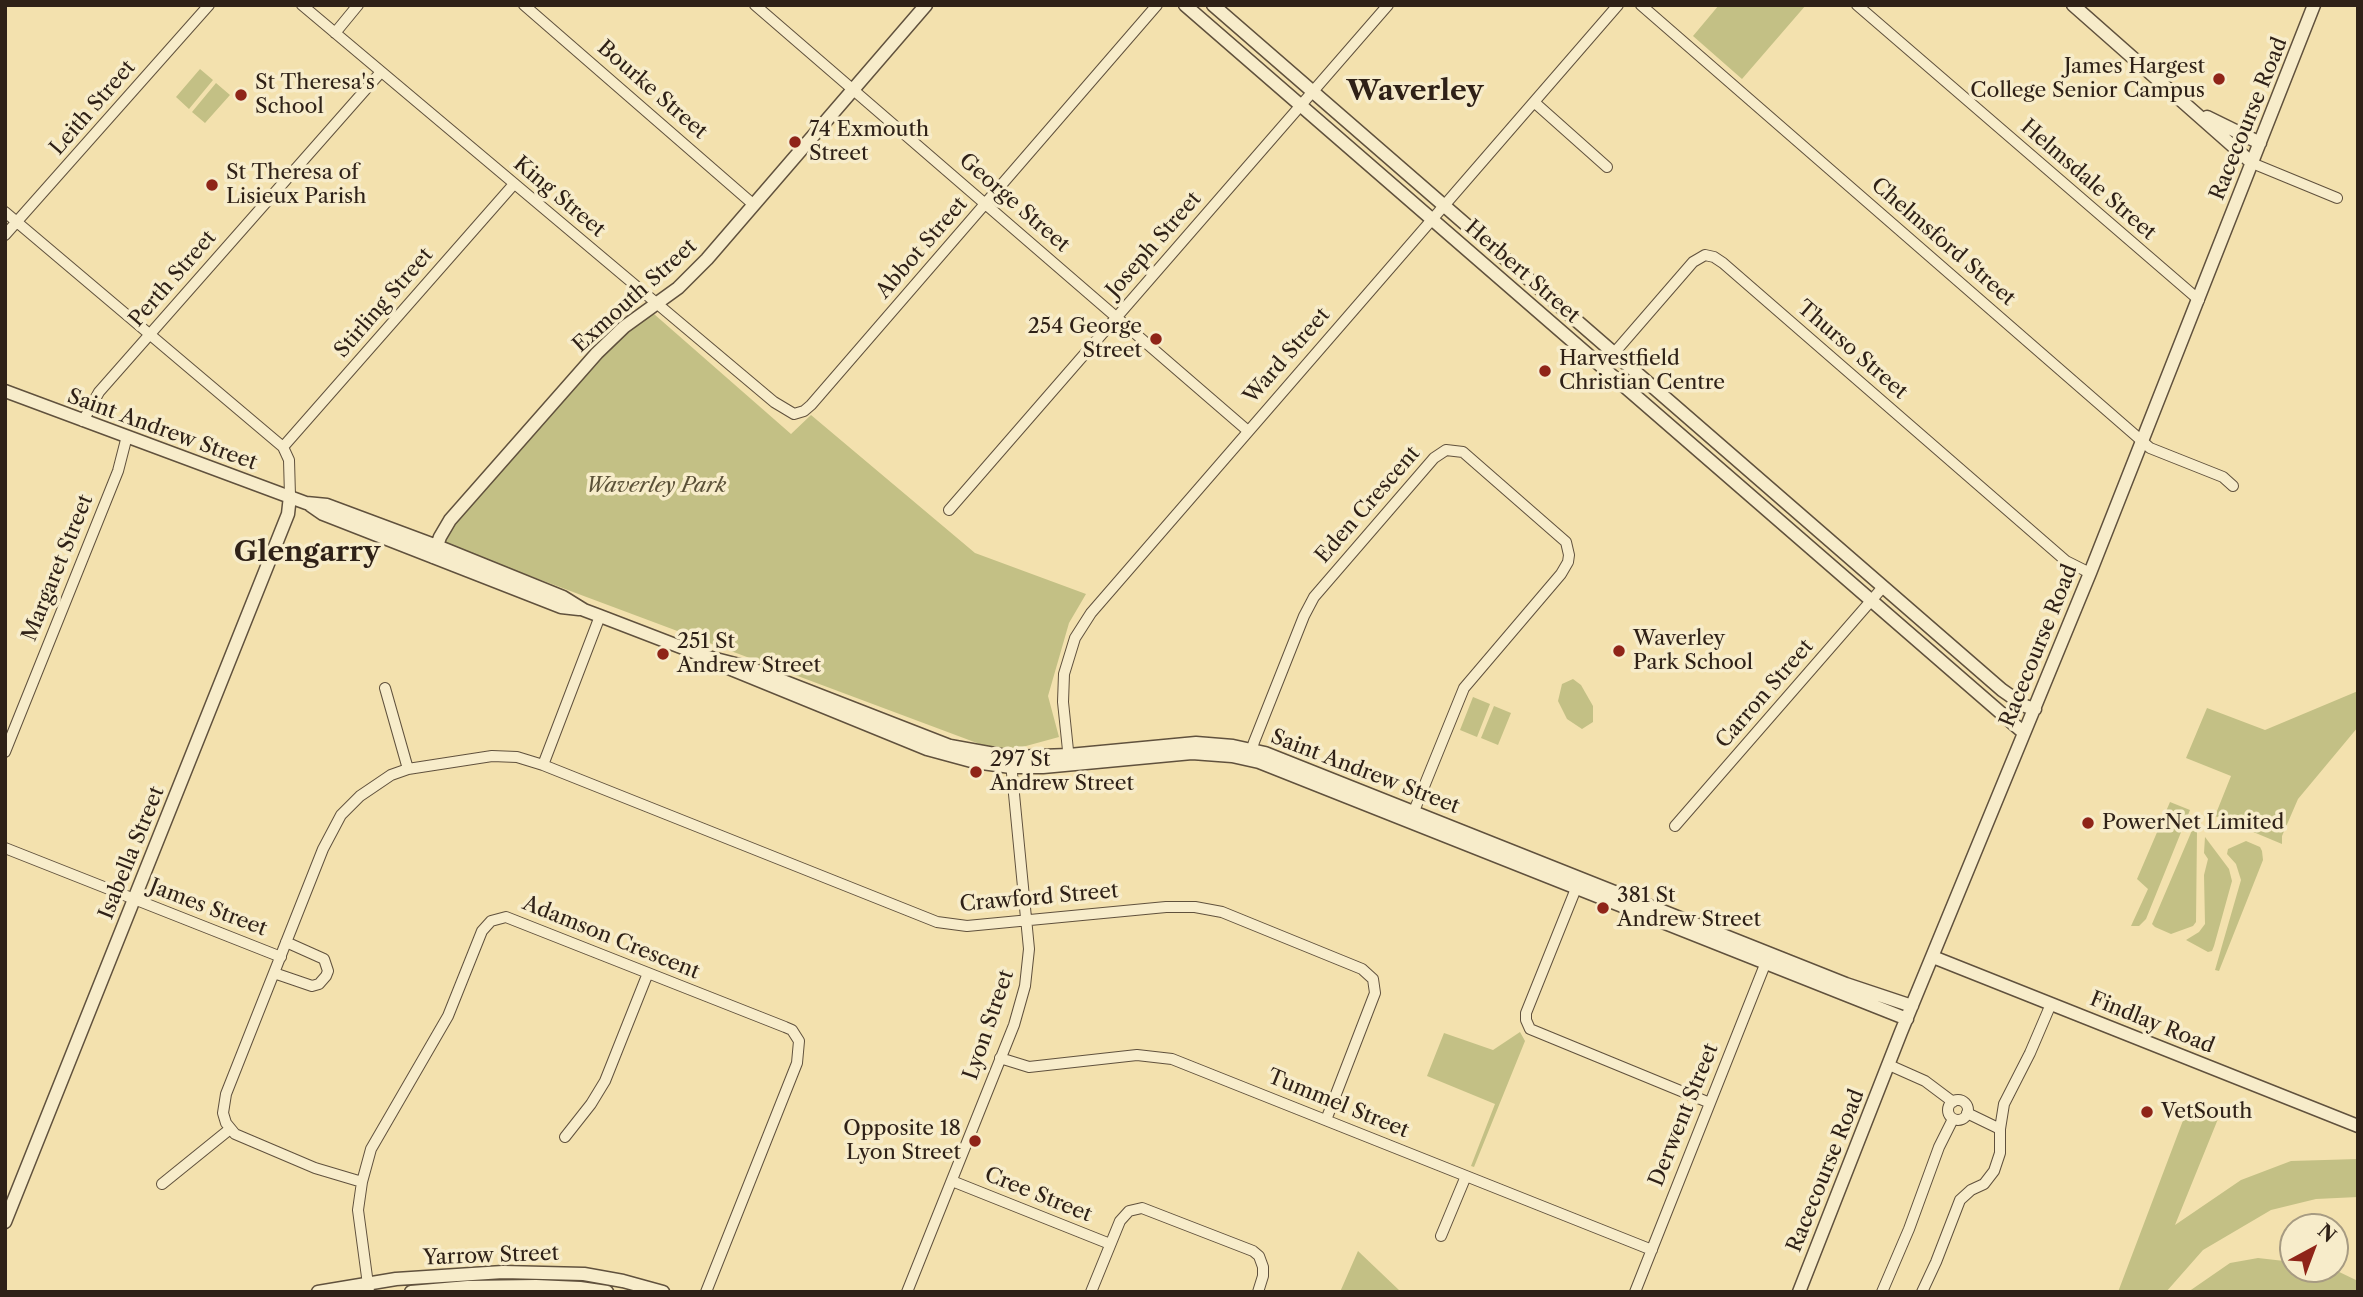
<!DOCTYPE html>
<html>
<head>
<meta charset="utf-8">
<style>
  body { margin:0 }
  #map { position:relative; width:2363px; height:1297px; overflow:hidden; background:#f3e1ae; font-family:"Libre Caslon Text",serif }
  canvas { display:block }
  .frame { position:absolute; inset:0; border:7px solid #2f2117; pointer-events:none }
  .north { position:absolute; left:2279px; top:1213px; width:70px; height:70px; box-sizing:border-box; background:#f7ecca; border:2px solid #a79b82; border-radius:50%; rotate:41deg; font-size:19px; font-weight:700; line-height:28px; text-align:center; color:#2f2117 }
  .north::after { content:''; display:block; margin:auto; width:24px; height:32px; background:#8f2418; clip-path:polygon(50% 0,100% 100%,50% 72%,0 100%) }
</style>
</head>
<body>
<div id="map">
<canvas width="2363" height="1297"></canvas>
<div class="frame"></div>
<div class="north">N</div>
</div>
<script>
const g = document.querySelector('canvas').getContext('2d');
g.lineJoin = 'round';
function fillPath(path, color) {
  g.fillStyle = color;
  g.fill(path, 'evenodd');
}
function toPath(rows) {
  const path = new Path2D();
  for (const r of rows) {
    if (r.length === 3) {
      path.moveTo(r[0] + r[2], r[1]);
      path.arc(r[0], r[1], r[2], 0, 2 * Math.PI);
      continue;
    }
    path.moveTo(r[0], r[1]);
    for (let i = 2; i < r.length; i += 2) path.lineTo(r[i], r[i + 1]);
  }
  return path;
}
function trace(path, color, width, dash) {
  g.strokeStyle = color;
  g.lineWidth = width;
  g.lineCap = dash ? 'butt' : 'round';
  g.setLineDash(dash || []);
  g.stroke(path);
}
function label(font, color, halo, rows, align = 'center') {
  g.font = font + ' "Libre Caslon Text",serif';
  g.lineWidth = 7;
  g.setLineDash([]);
  g.textBaseline = 'middle';
  g.strokeStyle = halo;
  g.fillStyle = color;
  for (const [text, x, y, turn = 0] of rows) {
    g.save();
    g.translate(x, y);
    g.rotate((+turn || 0) * Math.PI / 180);
    g.textAlign = isNaN(turn) ? turn : align;
    if (halo) g.strokeText(text, 0, 0);
    g.fillText(text, 0, 0);
    g.restore();
  }
}
fillPath(toPath([
  [1719,5,1806,5,1742,79,1693,36],
  [200,69,213,80,189,109,176,97],
  [216,83,230,95,205,123,192,112],
  [646,307,791,434,811,415,975,553,1086,594,1069,623,1048,696,1059,737,1004,752,985,746,434,540],
  [1573,679,1581,685,1593,706,1593,722,1582,729,1567,719,1558,701,1562,684],
  [2358,691,2358,727,2298,799,2282,836,2282,844,2215,816,2231,776,2186,758,2207,708,2265,730],
  [1473,697,1490,704,1477,737,1460,730],
  [1494,706,1511,713,1498,745,1481,738],
  [2170,802,2190,810,2146,919,2139,926,2131,926,2148,889,2137,879],
  [2193,828,2197,831,2196,922,2193,926,2171,934,2155,927,2152,924],
  [2205,837,2229,869,2232,881,2214,946,2212,951,2208,952,2186,940,2199,932,2205,924,2204,875,2208,859,2204,853],
  [2246,841,2260,847,2262,851,2263,860,2219,971,2215,970,2241,880,2236,864,2227,854,2228,849],
  [1520,1032,1525,1041,1474,1167,1471,1166,1495,1104,1427,1076,1444,1033,1493,1050],
  [2190,1102,2220,1114,2175,1225,2241,1180,2291,1161,2358,1159,2358,1197,2316,1199,2271,1210,2203,1250,2166,1292,2118,1292],
  [1358,1251,1400,1291,1400,1292,1340,1292],
  [2258,1258,2293,1262,2293,1269,2333,1269,2358,1281,2358,1292,2188,1292,2230,1263]
]), '#c3c085');
const minor = toPath([
  [302,5,774,402,794,414,804,411,811,405,1157,5],
  [524,5,754,205],
  [755,5,1248,431],
  [1641,5,2150,448,2223,477,2233,486],
  [1857,5,2199,300],
  [335,33,358,5],
  [1534,102,1607,167],
  [2252,163,2337,198],
  [5,212,283,447,289,460,290,496],
  [5,235,209,5],
  [1602,367,1693,262,1705,255,1714,257,1723,263,2066,561,2090,573],
  [83,421,99,392,381,72],
  [283,447,514,184],
  [949,510,1388,5],
  [385,688,408,769],
  [5,752,118,471,127,436],
  [1250,755,1254,742,1304,616,1314,597,1434,458,1446,450,1463,452,1566,542,1569,555,1568,562,1561,574,1464,688,1412,816],
  [1069,760,1063,702,1064,674,1075,638,1091,613,1618,5],
  [543,765,600,616],
  [1675,826,1883,587],
  [5,848,281,957],
  [1579,881,1526,1013,1526,1020,1530,1029,1710,1103],
  [274,973,312,986,319,984,326,976,328,971,324,959,286,942],
  [1000,1058,1029,1067,1137,1055,1172,1059,1652,1250],
  [1889,1065,1925,1081,1953,1102],
  [1958,1110,10],
  [1967,1113,2000,1129],
  [565,1137,591,1104,605,1081,648,973],
  [952,1181,1110,1244],
  [362,1182,315,1168,235,1134,226,1123,223,1113,226,1094,323,849,341,815,360,796,391,775,408,769,492,756,517,757,543,765,937,922,967,926,1166,907,1195,907,1222,912,1362,969,1373,979,1375,993,1326,1120],
  [162,1184,230,1129],
  [1441,1236,1466,1176],
  [369,1292,358,1210,362,1182,371,1149,448,1016,482,931,491,921,506,917,785,1027,792,1030,799,1041,797,1063,706,1292],
  [907,1292,1014,1025,1025,986,1029,949,1011,763],
  [1091,1292,1120,1221,1129,1211,1142,1208,1253,1251,1259,1256,1263,1267,1263,1276,1258,1292],
  [1635,1292,1768,957],
  [1882,1292,1909,1229,1939,1147,1953,1119],
  [1922,1292,1936,1262,1960,1200,1971,1190,1984,1184,1994,1171,2000,1153,2000,1129,2004,1104,2030,1053,2051,1004]
]);
const tertiary = toPath([
  [1185,5,2024,733],
  [1213,5,2002,690,2025,706,2035,709],
  [2073,5,2252,163],
  [2207,117,2260,143],
  [5,391,306,503,327,505,437,546,563,597,584,610,600,616,704,656,747,667,950,746,1011,757,1069,755,1196,743,1233,746,1265,753,1846,984,1912,1006],
  [310,505,323,514,561,607,579,609],
  [433,557,440,537,450,520,597,353,624,327,678,288,707,259,926,5],
  [726,667,927,749,975,762,1011,767,1043,767,1192,753,1232,756,1259,762,1907,1019],
  [1933,957,2358,1126],
  [5,1222,288,514,290,496],
  [318,1292,396,1279,503,1272,584,1274,623,1281,663,1292],
  [411,1292,468,1287,536,1286,580,1288,607,1292],
  [1799,1292,1901,1032,2090,573,2314,5]
]);
trace(minor, '#60513d', 12);
trace(tertiary, '#60513d', 15);
trace(minor, '#f7ecca', 10);
trace(tertiary, '#f7ecca', 12);
for (const [x, y, r, color] of [
  [2219,79,7,"#8f2418"],
  [241,95,7,"#8f2418"],
  [795,142,7,"#8f2418"],
  [212,185,7,"#8f2418"],
  [1156,339,7,"#8f2418"],
  [1545,371,7,"#8f2418"],
  [1619,651,7,"#8f2418"],
  [663,654,7,"#8f2418"],
  [976,772,7,"#8f2418"],
  [2088,823,7,"#8f2418"],
  [1603,908,7,"#8f2418"],
  [2147,1112,7,"#8f2418"],
  [975,1141,7,"#8f2418"]
]) {
  const dot = new Path2D();
  dot.arc(x, y, r, 0, 2 * Math.PI);
  g.fillStyle = color;
  g.fill(dot);
  trace(dot, '#f7ecca', 2.5);
}
label('21px', '#2f2117', '#f7ecca', [
  ["James Hargest",2205,67,"right"],
  ["College Senior Campus",2205,91,"right"],
  ["St Theresa's",255,83],
  ["School",255,107],
  ["74 Exmouth",809,130],
  ["Street",809,154],
  ["St Theresa of",226,173],
  ["Lisieux Parish",226,197],
  ["254 George",1142,327,"right"],
  ["Street",1142,351,"right"],
  ["Harvestfield",1559,359],
  ["Christian Centre",1559,383],
  ["Waverley",1633,639],
  ["Park School",1633,663],
  ["251 St",677,642],
  ["Andrew Street",677,666],
  ["297 St",990,760],
  ["Andrew Street",990,784],
  ["PowerNet Limited",2102,823],
  ["381 St",1617,896],
  ["Andrew Street",1617,920],
  ["VetSouth",2161,1112],
  ["Opposite 18",961,1129,"right"],
  ["Lyon Street",961,1153,"right"]
], 'left');
label('21px', '#2f2117', '#f7ecca', [
  ["Bourke Street",652,90,41],
  ["Leith Street",93,108,-49],
  ["Racecourse Road",2249,119,-68],
  ["Helmsdale Street",2088,180,41],
  ["King Street",559,197,40],
  ["George Street",1014,203,41],
  ["Chelmsford Street",1943,242,41],
  ["Joseph Street",1154,245,-49],
  ["Abbot Street",922,248,-49],
  ["Herbert Street",1522,272,41],
  ["Perth Street",173,279,-49],
  ["Exmouth Street",635,296,-42],
  ["Stirling Street",384,303,-49],
  ["Thurso Street",1852,350,41],
  ["Ward Street",1287,356,-49],
  ["Saint Andrew Street",162,430,20],
  ["Eden Crescent",1368,505,-49],
  ["Margaret Street",58,568,-68],
  ["Racecourse Road",2039,646,-68],
  ["Carron Street",1765,694,-49],
  ["Saint Andrew Street",1365,772,21],
  ["Isabella Street",132,853,-68],
  ["Crawford Street",1039,898,-5],
  ["James Street",208,908,21],
  ["Adamson Crescent",611,938,22],
  ["Findlay Road",2152,1023,22],
  ["Lyon Street",989,1025,-71],
  ["Tummel Street",1338,1104,22],
  ["Derwent Street",1684,1115,-68],
  ["Racecourse Road",1826,1171,-68],
  ["Cree Street",1038,1195,22],
  ["Yarrow Street",491,1256,-2]
]);
label('italic 21px', '#5b5138', '#f7ecca', [
  ["Waverley Park",656,486]
]);
label('bold 28px', '#2f2117', '#f7ecca', [
  ["Waverley",1415,92],
  ["Glengarry",307,553]
]);
</script>
</body>
</html>
